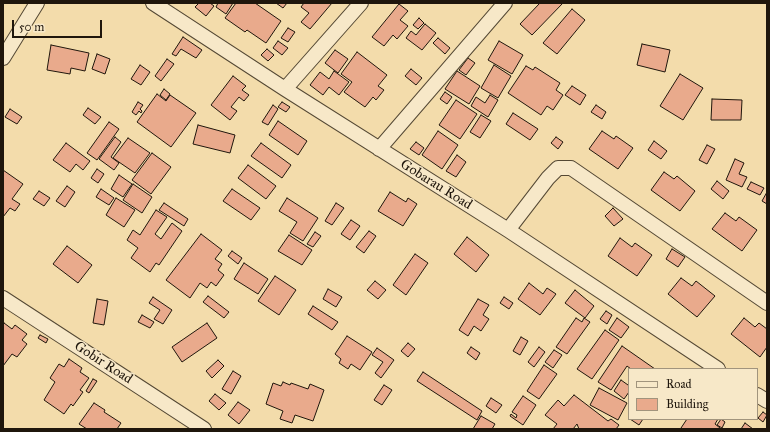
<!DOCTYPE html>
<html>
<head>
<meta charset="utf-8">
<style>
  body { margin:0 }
  #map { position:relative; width:770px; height:432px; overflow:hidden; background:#f3dcab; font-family:"IM FELL Great Primer",serif }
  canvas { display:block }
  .frame { position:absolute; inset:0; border:4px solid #1f160c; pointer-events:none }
  .legend { position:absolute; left:628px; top:368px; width:130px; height:52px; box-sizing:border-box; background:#f7e8c8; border:1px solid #a1947d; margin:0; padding:5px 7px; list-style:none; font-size:12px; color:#1f160c }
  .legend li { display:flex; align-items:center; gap:8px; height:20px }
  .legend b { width:20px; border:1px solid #a1947d }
  .scale { position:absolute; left:12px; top:20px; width:90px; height:18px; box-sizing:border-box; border:2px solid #1f160c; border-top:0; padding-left:5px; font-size:12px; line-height:14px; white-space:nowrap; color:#1f160c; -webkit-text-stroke:3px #f7e8c8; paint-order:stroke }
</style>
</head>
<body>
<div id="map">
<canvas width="770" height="432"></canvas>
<div class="frame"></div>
<ul class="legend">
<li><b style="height:5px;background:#f7e8c8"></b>Road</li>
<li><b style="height:11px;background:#e9aa8c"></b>Building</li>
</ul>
<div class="scale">50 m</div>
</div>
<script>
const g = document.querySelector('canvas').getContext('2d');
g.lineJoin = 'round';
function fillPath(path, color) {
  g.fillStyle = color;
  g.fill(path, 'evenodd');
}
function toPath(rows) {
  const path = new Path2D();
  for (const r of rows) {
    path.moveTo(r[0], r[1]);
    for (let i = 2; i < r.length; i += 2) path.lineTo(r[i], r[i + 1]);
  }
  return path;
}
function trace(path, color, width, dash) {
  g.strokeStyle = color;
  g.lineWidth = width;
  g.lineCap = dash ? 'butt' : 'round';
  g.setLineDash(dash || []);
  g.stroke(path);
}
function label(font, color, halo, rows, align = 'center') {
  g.font = font + ' "IM FELL Great Primer",serif';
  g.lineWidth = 3;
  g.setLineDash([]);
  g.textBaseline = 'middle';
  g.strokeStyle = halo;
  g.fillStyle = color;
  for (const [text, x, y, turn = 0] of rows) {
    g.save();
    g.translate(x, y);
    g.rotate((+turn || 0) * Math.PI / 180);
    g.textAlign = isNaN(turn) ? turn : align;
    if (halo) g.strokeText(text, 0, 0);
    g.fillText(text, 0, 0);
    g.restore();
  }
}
const building = toPath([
  [199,3,210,3,214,6,206,16,195,7,199,3],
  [218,3,233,3,226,14,216,7,218,3],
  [236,3,255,3,281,21,266,43,247,30,245,32,225,18,236,3],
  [276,3,287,3,283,8,276,3],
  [304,3,332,3,310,29,301,22,309,13,301,7,304,3],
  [540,3,563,3,532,35,520,24,540,3],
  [399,4,408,11,400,20,408,26,397,39,393,35,384,46,372,37,399,4],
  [572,9,585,20,557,54,543,43,572,9],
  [419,18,424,23,418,29,413,25,419,18],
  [425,24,436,33,422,50,406,38,411,31,416,35,425,24],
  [288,28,295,32,288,42,281,38,288,28],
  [183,37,202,50,196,58,181,49,176,56,172,54,183,37],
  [438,38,450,48,445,54,433,43,438,38],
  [278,41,288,48,282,55,273,48,278,41],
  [499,41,523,55,512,74,488,60,499,41],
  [642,44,670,50,665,72,637,65,642,44],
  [51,45,89,53,85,71,71,68,70,74,47,70,51,45],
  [267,49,274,55,268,61,261,55,267,49],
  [335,50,348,59,338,73,325,63,335,50],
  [357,52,387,75,378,86,384,90,376,100,373,97,365,107,344,92,352,82,341,74,357,52],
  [97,54,110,59,105,74,92,69,97,54],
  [468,58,475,63,466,75,459,70,468,58],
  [167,59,174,64,161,81,155,76,167,59],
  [140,65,150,72,141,85,131,79,140,65],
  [494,65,511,76,498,98,481,88,494,65],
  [526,66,533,70,535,67,560,83,556,90,563,95,553,110,547,106,541,115,508,93,526,66],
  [411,69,422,78,416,85,405,76,411,69],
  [334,71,349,82,339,95,329,87,323,95,310,85,320,72,329,79,334,71],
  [457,71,480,86,469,104,445,89,457,71],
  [680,74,703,88,683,120,660,106,680,74],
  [233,76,246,86,242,90,249,95,244,101,239,97,231,107,237,111,230,120,211,105,233,76],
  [572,86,586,95,580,105,565,95,572,86],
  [164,89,170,94,166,100,160,95,164,89],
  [445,92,452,97,447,104,440,99,445,92],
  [157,94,166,101,170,95,196,113,171,147,137,122,157,94],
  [490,95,498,100,488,117,471,106,476,97,485,103,490,95],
  [712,99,742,100,741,120,711,120,712,99],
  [456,100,477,114,460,139,439,125,456,100],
  [138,102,143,105,140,109,142,111,141,113,139,111,136,115,132,112,138,102],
  [282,102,290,107,286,112,278,107,282,102],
  [273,105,278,109,268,125,262,122,273,105],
  [596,105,606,112,602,119,591,112,596,105],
  [88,108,101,117,95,124,83,115,88,108],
  [10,109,22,117,17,124,5,117,10,109],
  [513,113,538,129,530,140,506,124,513,113],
  [481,115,491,121,480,138,470,132,481,115],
  [278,121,307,141,298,155,269,135,278,121],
  [109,122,119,129,97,160,87,153,109,122],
  [198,125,235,135,230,153,193,144,198,125],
  [438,131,458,145,442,169,422,155,438,131],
  [602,131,614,139,616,136,633,148,618,169,589,149,602,131],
  [115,137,121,142,111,157,119,163,114,170,99,159,115,137],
  [556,137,563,142,558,149,551,143,556,137],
  [128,138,150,153,135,173,113,158,128,138],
  [654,141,667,151,661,159,648,150,654,141],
  [416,142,424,148,419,155,410,149,416,142],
  [66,143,90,161,83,170,76,164,70,172,53,160,66,143],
  [261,143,291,165,282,178,251,156,261,143],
  [707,145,715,149,707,164,699,160,707,145],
  [152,153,171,167,151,194,132,180,152,153],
  [457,155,466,162,456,177,446,171,457,155],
  [735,159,744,163,739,174,747,177,742,187,726,180,735,159],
  [248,165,276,186,266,199,238,178,248,165],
  [97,169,104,174,98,183,91,178,97,169],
  [3,170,23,184,12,199,20,204,15,211,10,208,3,217,3,170],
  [664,172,674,179,677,176,695,191,680,211,651,190,664,172],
  [119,175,132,184,123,197,111,189,119,175],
  [717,181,729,191,723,199,711,189,717,181],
  [751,182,764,188,760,195,747,189,751,182],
  [133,184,152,197,142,213,123,200,133,184],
  [67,186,75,192,65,207,56,201,67,186],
  [101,189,114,198,109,205,96,197,101,189],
  [232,189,260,208,251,220,223,201,232,189],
  [39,191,50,198,44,206,33,199,39,191],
  [390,192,406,202,408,198,417,204,403,226,378,211,390,192],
  [767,192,767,204,762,201,767,192],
  [116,198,135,210,124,227,106,215,116,198],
  [287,198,318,218,303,241,290,233,297,222,279,211,287,198],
  [164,203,188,219,184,226,159,210,164,203],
  [336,203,344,208,332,225,325,221,336,203],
  [613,208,623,219,614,226,605,216,613,208],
  [156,210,167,217,155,234,161,239,172,223,182,231,159,265,156,263,150,272,131,258,138,248,127,240,133,230,140,235,156,210],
  [725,213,736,221,739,217,757,230,742,251,712,229,725,213],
  [351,220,360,226,350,240,341,234,351,220],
  [369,231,376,236,364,253,356,247,369,231],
  [315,232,321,236,313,247,307,244,315,232],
  [201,234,222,250,215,259,222,264,218,270,224,275,216,286,211,282,207,288,200,283,190,298,166,280,201,234],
  [289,235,312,250,302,265,278,251,289,235],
  [467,237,489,255,476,272,454,254,467,237],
  [620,238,632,247,635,243,652,255,637,276,608,256,620,238],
  [67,246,92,265,78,283,53,264,67,246],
  [672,249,685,257,678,267,666,259,672,249],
  [232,251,242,258,238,264,228,256,232,251],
  [415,254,428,263,406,295,393,285,415,254],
  [244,263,268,279,258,294,234,279,244,263],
  [275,276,296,290,279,315,258,301,275,276],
  [681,278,692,286,696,281,715,296,697,317,668,294,681,278],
  [375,281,386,290,378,299,367,290,375,281],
  [529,283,543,294,547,288,556,294,540,315,518,299,529,283],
  [328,289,342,297,336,307,323,299,328,289],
  [575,290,594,306,585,318,565,303,575,290],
  [208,296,229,312,224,318,203,302,208,296],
  [153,297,172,310,163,324,154,319,160,310,149,303,153,297],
  [504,297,513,303,509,309,500,303,504,297],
  [97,299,108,301,104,325,93,323,97,299],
  [478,299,489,305,483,315,489,319,481,331,474,326,468,336,459,330,478,299],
  [313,306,338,322,332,330,308,314,313,306],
  [606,311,612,315,607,324,600,319,606,311],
  [142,315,154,322,150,328,138,322,142,315],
  [576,318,582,322,584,318,590,322,567,354,556,347,576,318],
  [617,318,629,327,621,338,609,330,617,318],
  [744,318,755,327,759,323,767,329,767,347,760,357,731,334,744,318],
  [4,323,12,329,15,325,27,334,22,340,27,344,17,357,12,354,3,366,3,325,4,323],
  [207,323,217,338,182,362,172,347,207,323],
  [605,330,619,340,592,379,577,369,605,330],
  [40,335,48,339,46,343,38,338,40,335],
  [347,336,372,352,360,370,351,364,348,369,339,363,341,359,335,354,347,336],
  [521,337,528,341,520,355,513,351,521,337],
  [408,343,415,349,408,357,401,351,408,343],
  [622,346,655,369,631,369,627,366,611,390,598,382,622,346],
  [471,347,480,353,476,360,467,353,471,347],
  [539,347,545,352,534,367,528,362,539,347],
  [377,348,394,360,381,378,375,373,383,362,372,355,377,348],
  [554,350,562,355,553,368,545,362,554,350],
  [69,359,82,368,80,372,89,378,80,390,83,392,73,406,71,404,64,414,44,400,55,382,50,378,59,364,64,367,69,359],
  [218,360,224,366,212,378,206,371,218,360],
  [544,365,557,374,539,399,527,391,544,365],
  [233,371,241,376,231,394,222,389,233,371],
  [423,372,482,411,477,420,417,381,423,372],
  [93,379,97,381,89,393,86,391,93,379],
  [621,380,628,385,629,384,629,392,624,399,614,391,621,380],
  [283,382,290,385,291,383,308,389,310,384,324,390,313,421,295,415,292,423,280,419,283,411,266,404,273,383,281,386,283,382],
  [384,385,392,390,382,405,374,400,384,385],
  [599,388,627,403,618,420,590,405,599,388],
  [215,394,226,403,219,410,209,401,215,394],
  [574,395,608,421,611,419,619,425,616,429,579,429,577,424,573,429,553,429,557,424,545,415,558,400,564,406,574,395],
  [523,396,536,405,523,425,510,416,511,414,516,418,517,415,512,412,523,396],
  [491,398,502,405,496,413,486,406,491,398],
  [238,402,250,410,239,424,228,415,238,402],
  [94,403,105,410,104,412,121,423,117,429,87,429,79,424,94,403],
  [763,412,767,415,763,422,758,418,763,412],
  [481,416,495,424,492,429,473,429,481,416],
  [630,419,643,419,639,425,630,419],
  [687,419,718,419,715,424,720,428,719,429,683,429,681,428,687,419],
  [721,419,725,422,722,428,717,425,721,419],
  [745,423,753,429,741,429,745,423]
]);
fillPath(building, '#e9aa8c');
trace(building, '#1f160c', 1);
const minor = toPath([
  [153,3,285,89,508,230,718,369],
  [3,58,37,3],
  [285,89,361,3],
  [379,149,505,3],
  [508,230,548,178,558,168,571,168,767,303],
  [3,298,204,429],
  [757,395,767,401]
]);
trace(minor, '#544834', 16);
trace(minor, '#f7e8c8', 14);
label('14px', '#1f160c', '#f7e8c8', [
  ["Gobarau Road",436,185,32],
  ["Gobir Road",103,363,33]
]);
</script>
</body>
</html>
